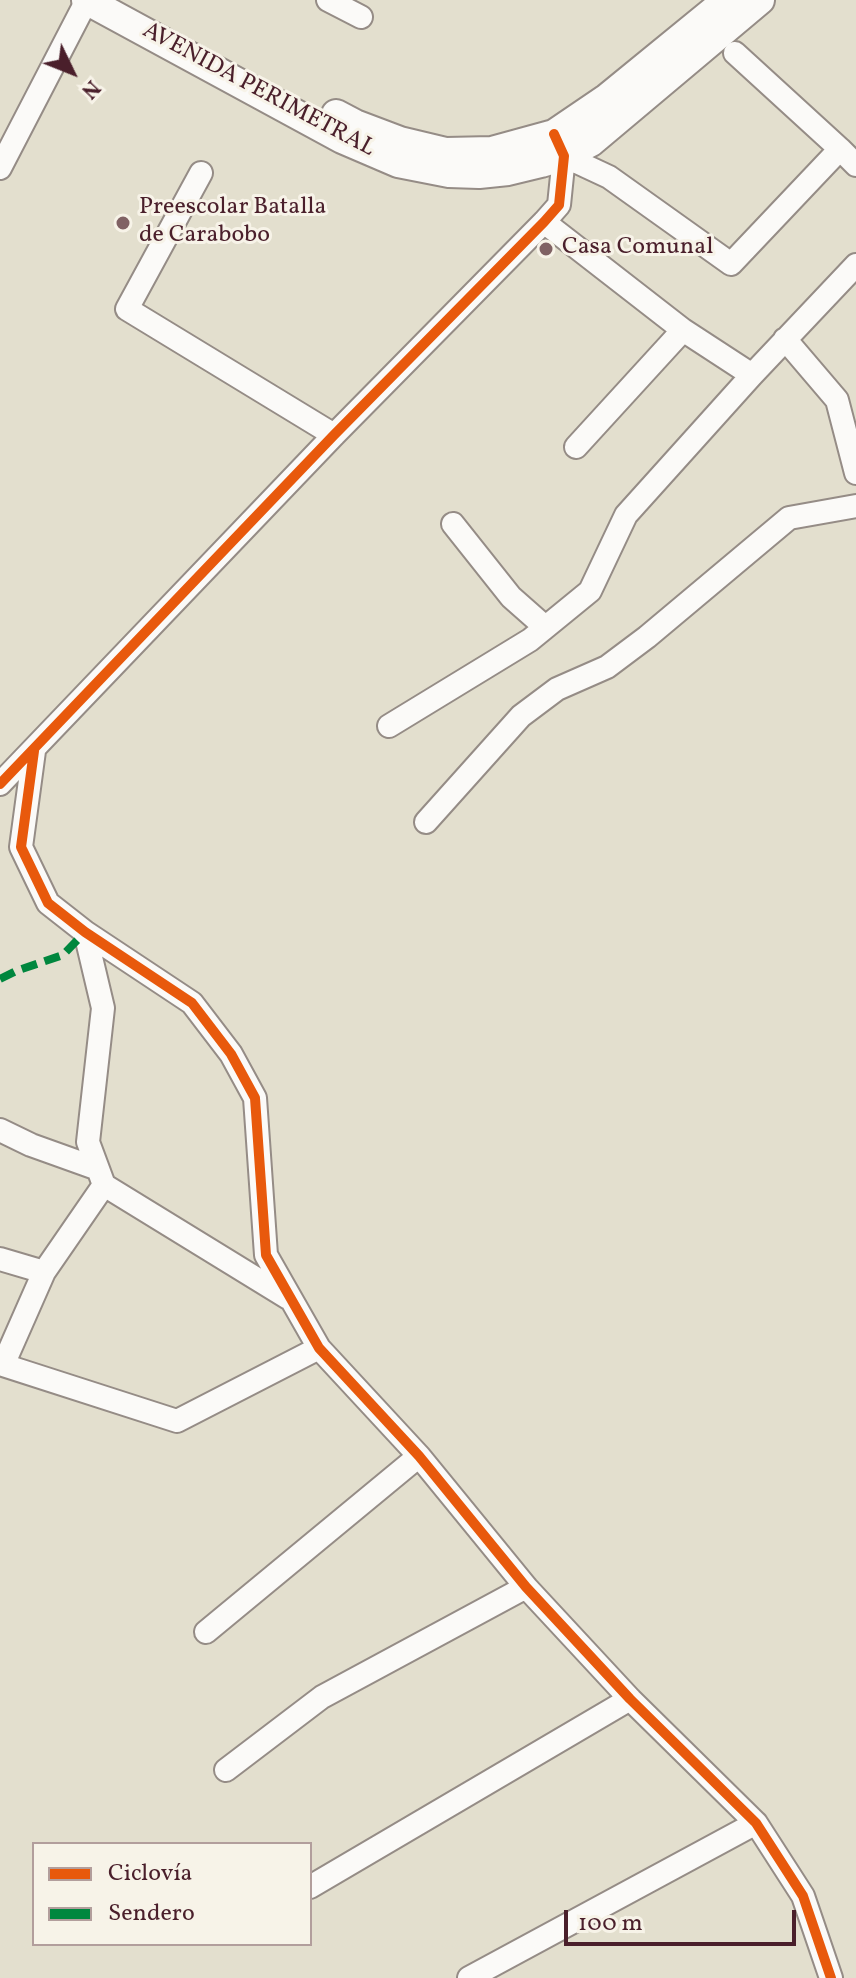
<!DOCTYPE html>
<html>
<head>
<meta charset="utf-8">
<style>
  body { margin:0 }
  #map { position:relative; width:856px; height:1978px; overflow:hidden; background:#e3dfce; font-family:Vollkorn,serif }
  canvas { display:block }
  .legend { position:absolute; left:32px; top:1842px; width:280px; height:104px; box-sizing:border-box; background:#f7f3e8; border:2px solid #b29e9c; margin:0; padding:10px 14px; list-style:none; font-size:24px; color:#4a1f2b }
  .legend li { display:flex; align-items:center; gap:16px; height:40px }
  .legend b { width:40px; border:2px solid #b29e9c }
  .north { position:absolute; left:32px; top:32px; width:80px; height:80px; -webkit-text-stroke:6px #f7f3e8; paint-order:stroke; rotate:133deg; font-size:22px; font-weight:700; line-height:32px; text-align:center; color:#4a1f2b }
  .north::after { content:''; display:block; margin:auto; width:28px; height:36px; background:#4a1f2b; clip-path:polygon(50% 0,100% 100%,50% 72%,0 100%) }
  .scale { position:absolute; left:564px; top:1910px; width:232px; height:36px; box-sizing:border-box; border:4px solid #4a1f2b; border-top:0; padding-left:10px; font-size:24px; line-height:28px; white-space:nowrap; color:#4a1f2b; -webkit-text-stroke:6px #f7f3e8; paint-order:stroke }
</style>
</head>
<body>
<div id="map">
<canvas width="856" height="1978"></canvas>
<ul class="legend">
<li><b style="height:10px;background:#e8590c"></b>Ciclovía</li>
<li><b style="height:10px;background:#00873e"></b>Sendero</li>
</ul>
<div class="north">N</div>
<div class="scale">100 m</div>
</div>
<script>
const g = document.querySelector('canvas').getContext('2d');
g.lineJoin = 'round';
function toPath(rows) {
  const path = new Path2D();
  for (const r of rows) {
    path.moveTo(r[0], r[1]);
    for (let i = 2; i < r.length; i += 2) path.lineTo(r[i], r[i + 1]);
  }
  return path;
}
function trace(path, color, width, dash) {
  g.strokeStyle = color;
  g.lineWidth = width;
  g.lineCap = dash ? 'butt' : 'round';
  g.setLineDash(dash || []);
  g.stroke(path);
}
function label(font, color, halo, rows, align = 'center') {
  g.font = font + ' Vollkorn,serif';
  g.lineWidth = 6;
  g.setLineDash([]);
  g.textBaseline = 'middle';
  g.strokeStyle = halo;
  g.fillStyle = color;
  for (const [text, x, y, turn = 0] of rows) {
    g.save();
    g.translate(x, y);
    g.rotate((+turn || 0) * Math.PI / 180);
    g.textAlign = isNaN(turn) ? turn : align;
    if (halo) g.strokeText(text, 0, 0);
    g.fillText(text, 0, 0);
    g.restore();
  }
}
const minor = toPath([
  [328,0,361,17],
  [840,149,856,165],
  [564,156,609,177,731,264,840,149,735,53],
  [0,168,87,0],
  [201,173,127,309,334,435],
  [544,222,683,330,752,375],
  [785,339,837,400,856,473],
  [576,447,683,330],
  [453,524,511,597,545,627],
  [389,726,530,640,590,591,626,515,752,375,856,265],
  [34,751,21,847,48,903,85,932,192,1003,231,1054,255,1098,266,1255,319,1348,419,1456,526,1587,630,1699,756,1823,803,1896,831,1978],
  [0,784,334,435,544,222,559,205,564,156,559,144],
  [426,822,521,716,557,689,607,667,647,637,789,518,856,506],
  [85,932,103,1008,88,1142,104,1185,288,1298],
  [0,1130,31,1145,98,1169],
  [0,1259,44,1272],
  [0,1364,177,1421,319,1348],
  [3,1365,44,1272,104,1185],
  [206,1632,419,1456],
  [226,1770,322,1697,526,1587],
  [310,1887,630,1699],
  [469,1978,756,1823]
]);
const major = toPath([
  [86,0,342,139,398,163,449,173,479,174,508,171,541,163,564,156,591,142,760,0],
  [336,114,355,124,400,141,446,152,492,151,554,134,607,98,727,0]
]);
trace(minor, '#958c86', 26);
trace(major, '#958c86', 32);
trace(minor, '#fbfaf8', 22);
trace(major, '#fbfaf8', 28);
trace(toPath([
  [0,979,16,971,63,955,85,932]
]), '#00873e', 8, [16, 8]);
trace(toPath([
  [34,751,21,847,48,903,85,932,192,1003,231,1054,255,1098,266,1255,319,1348,419,1456,526,1587,630,1699,756,1823,803,1896,831,1978],
  [0,784,334,435,544,222,559,205,564,156,554,134]
]), '#e8590c', 10);
for (const [x, y, r, color] of [
  [123,223,8,"#806264"],
  [546,249,8,"#806264"]
]) {
  const dot = new Path2D();
  dot.arc(x, y, r, 0, 2 * Math.PI);
  g.fillStyle = color;
  g.fill(dot);
  trace(dot, '#f7f3e8', 3);
}
label('24px', '#4a1f2b', '#f7f3e8', [
  ["AVENIDA PERIMETRAL",258,91,28]
]);
label('24px', '#4a1f2b', '#f7f3e8', [
  ["Preescolar Batalla",139,209],
  ["de Carabobo",139,237],
  ["Casa Comunal",562,249]
], 'left');
</script>
</body>
</html>
